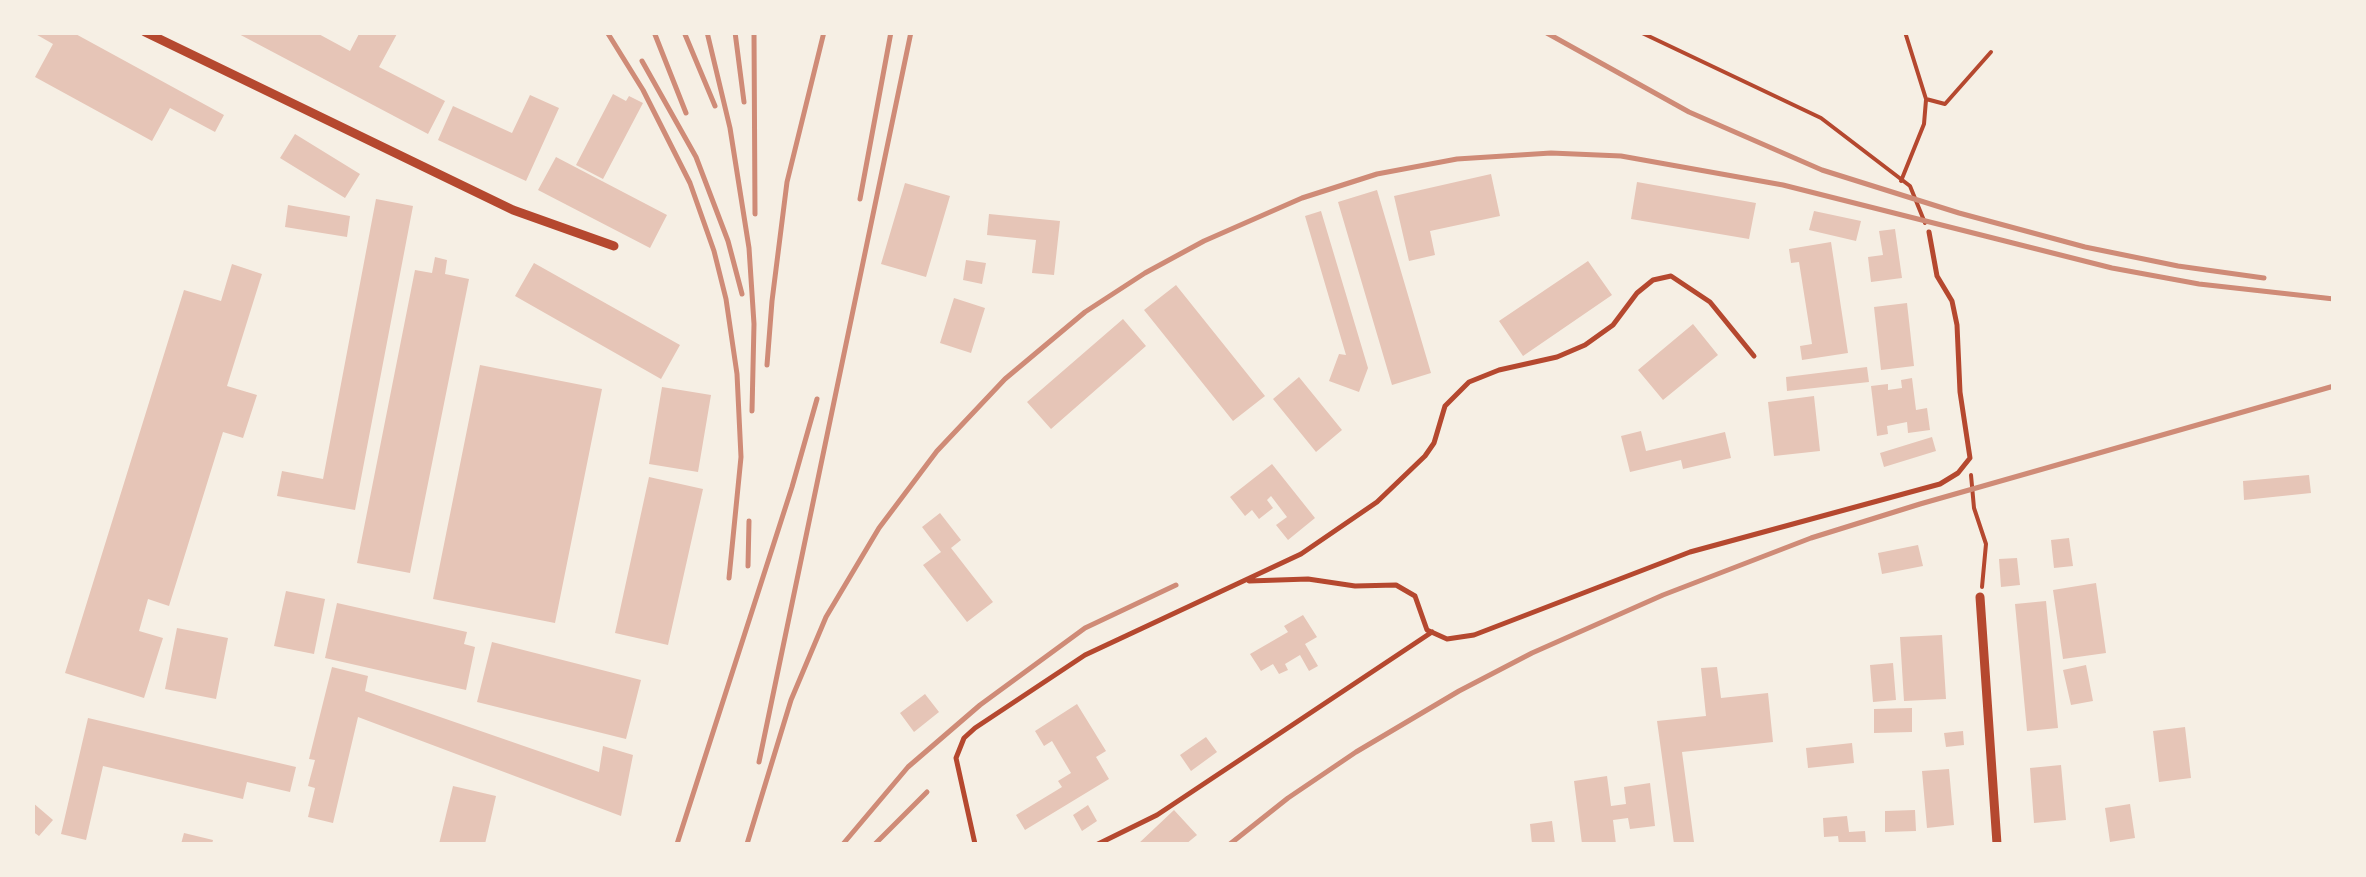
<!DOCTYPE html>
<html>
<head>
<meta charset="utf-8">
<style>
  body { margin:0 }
  #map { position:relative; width:2366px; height:877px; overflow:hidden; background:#f6efe4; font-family:Inter,sans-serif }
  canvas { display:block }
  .frame { position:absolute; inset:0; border:35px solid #f6efe4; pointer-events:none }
</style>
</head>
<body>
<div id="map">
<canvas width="2366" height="877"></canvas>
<div class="frame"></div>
</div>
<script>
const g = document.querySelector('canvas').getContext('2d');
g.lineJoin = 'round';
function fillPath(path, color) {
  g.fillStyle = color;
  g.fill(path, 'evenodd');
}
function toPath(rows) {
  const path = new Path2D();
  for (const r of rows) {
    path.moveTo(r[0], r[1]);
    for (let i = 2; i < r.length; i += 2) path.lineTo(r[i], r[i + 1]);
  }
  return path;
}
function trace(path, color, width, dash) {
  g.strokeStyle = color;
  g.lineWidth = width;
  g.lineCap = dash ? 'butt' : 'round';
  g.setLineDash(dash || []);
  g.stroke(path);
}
fillPath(toPath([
  [32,32,72,32,224,115,215,132,170,108,152,141,35,77,53,44],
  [235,32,315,32,350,51,360,32,398,32,379,67,445,101,428,134],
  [613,94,626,101,629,96,643,103,603,179,576,165],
  [530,95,559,108,526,181,438,140,453,106,512,133],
  [295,134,360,174,345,198,280,158],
  [556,157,667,215,650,248,538,190],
  [1491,174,1500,216,1430,231,1435,255,1409,261,1394,196],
  [1637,182,1756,203,1749,239,1631,219],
  [905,183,950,196,926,277,881,264],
  [1377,190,1431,373,1392,385,1338,202],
  [376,199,413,206,355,510,277,496,282,471,323,479],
  [288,205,350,216,347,237,285,227],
  [1321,211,1368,368,1359,392,1329,381,1339,354,1346,355,1305,216],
  [1814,211,1861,221,1856,241,1809,230],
  [989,214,1060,221,1054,275,1032,273,1036,240,987,235],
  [1895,229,1902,278,1871,282,1868,257,1883,255,1879,231],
  [1831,242,1848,353,1802,360,1800,346,1812,344,1799,262,1791,263,1789,249],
  [435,257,447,260,445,274,469,279,410,573,357,563,415,270,432,273],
  [966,260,986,263,982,284,963,280],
  [1588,261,1612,295,1523,356,1499,321],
  [534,263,680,345,661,379,515,296],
  [232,264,262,274,227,386,257,395,243,438,223,432,169,606,148,599,139,631,163,638,144,698,65,673,184,290,221,301],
  [1176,285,1265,396,1233,421,1144,310],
  [954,298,985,308,971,353,940,343],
  [1907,303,1914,366,1881,370,1874,307],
  [1123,319,1146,346,1051,429,1027,402],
  [1693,324,1718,355,1663,400,1638,370],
  [480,365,602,389,555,623,433,599],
  [1867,367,1869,382,1787,391,1786,377],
  [1299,377,1342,430,1316,452,1273,399],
  [1912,378,1916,410,1927,408,1930,430,1908,433,1907,422,1887,426,1888,434,1877,436,1871,386,1888,384,1888,390,1902,388,1901,380],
  [662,387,711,395,698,472,649,464],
  [1814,396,1820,451,1774,456,1768,402],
  [1641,431,1646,451,1725,432,1731,458,1683,469,1681,460,1630,472,1621,436],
  [1932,437,1936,451,1884,467,1880,453],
  [1272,464,1315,518,1288,540,1276,525,1287,517,1271,496,1267,500,1273,508,1259,519,1252,510,1245,516,1230,497],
  [2309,475,2311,493,2244,500,2243,481],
  [649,477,703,489,668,645,615,633],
  [940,513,961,540,951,548,993,602,967,622,923,565,941,552,922,527],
  [2069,538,2073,566,2054,568,2051,540],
  [1918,545,1923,566,1882,574,1878,553],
  [2017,558,2020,585,2001,587,1999,559],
  [2096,583,2106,653,2063,659,2053,590],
  [286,591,325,599,314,654,274,646],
  [2046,601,2058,728,2027,731,2015,604],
  [337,603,467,632,464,644,475,647,466,690,325,658],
  [1303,615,1317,637,1305,644,1318,666,1309,671,1300,655,1285,664,1288,670,1279,674,1273,664,1261,671,1250,654,1288,632,1284,626],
  [177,628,228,638,216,699,165,689],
  [1942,635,1946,699,1904,701,1900,637],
  [492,642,641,680,626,739,477,702],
  [1893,663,1896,700,1873,702,1870,665],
  [2086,665,2093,701,2071,705,2063,670],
  [332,667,368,676,365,691,599,772,603,746,633,755,621,816,358,717,333,823,308,817,315,788,308,786,315,760,309,759],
  [1717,667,1721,698,1768,693,1773,742,1682,752,1694,842,1674,844,1657,721,1706,716,1701,668],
  [925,694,939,712,914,732,900,713],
  [1077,704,1106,751,1096,757,1109,779,1025,830,1016,815,1062,787,1058,781,1071,773,1052,741,1044,746,1035,731],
  [1912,708,1912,732,1874,733,1874,709],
  [88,718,296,767,290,792,247,782,243,799,103,766,86,840,61,834],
  [2185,727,2191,778,2159,782,2153,731],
  [1963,731,1964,745,1946,747,1944,733],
  [1206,737,1217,752,1191,771,1180,755],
  [1852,743,1854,763,1808,768,1806,748],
  [2061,765,2066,820,2034,823,2030,768],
  [1949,769,1954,825,1927,828,1922,771],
  [1607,776,1611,806,1626,804,1624,787,1650,783,1655,826,1630,829,1628,818,1613,820,1616,844,1582,844,1574,781],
  [453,786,496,796,485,844,439,844],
  [32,802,53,820,39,836,32,831],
  [2130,804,2135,838,2110,842,2105,808],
  [1088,805,1097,821,1082,831,1073,815],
  [1174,810,1197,835,1186,844,1138,844],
  [1915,810,1916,831,1885,832,1885,811],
  [1847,816,1849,832,1865,831,1866,844,1839,844,1838,836,1824,837,1823,818],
  [1552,821,1555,844,1532,844,1530,824],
  [184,833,213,840,212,844,181,844]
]), '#e6c5b7');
trace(toPath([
  [1640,32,1821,118,1910,186,1925,223],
  [1905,32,1926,99,1945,104,1991,52],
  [1901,181,1924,124,1926,100],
  [1971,475,1974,508,1986,544,1982,587]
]), '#b5482f', 4);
trace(toPath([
  [1249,581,1308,579,1355,586,1396,585,1415,596,1427,630,1447,639,1474,635,1690,552,1940,484,1958,473,1970,458,1960,392,1957,325,1952,301,1937,276,1929,232],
  [975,844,956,758,964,738,975,728,1085,655,1301,554,1377,502,1425,456,1434,443,1445,406,1469,382,1499,370,1557,357,1585,345,1613,325,1637,293,1653,280,1671,276,1710,302,1754,356],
  [1098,844,1157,815,1432,632]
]), '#b5482f', 5);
trace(toPath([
  [145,32,513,210,614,246],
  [1980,597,1997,844]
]), '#b5482f', 9);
trace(toPath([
  [607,32,643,90,690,183,714,251,726,299,737,374,741,457,729,578],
  [654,32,686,113],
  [684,32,715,106],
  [707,32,730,128,749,248,754,324,752,411],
  [735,32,744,102],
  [754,32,755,214],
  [1545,32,1689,112,1822,170,1959,213,2085,247,2178,266,2264,278],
  [642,61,696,157,728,241,742,294],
  [860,199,891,32],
  [767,365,772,301,787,182,824,32],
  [748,566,749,521],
  [759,762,911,32],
  [677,844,792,487,817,399],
  [747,844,791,700,826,617,879,528,937,451,1005,379,1085,312,1145,273,1204,241,1302,198,1377,174,1457,159,1551,153,1621,156,1783,185,2112,268,2199,284,2334,299],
  [843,844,908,767,980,705,1085,628,1176,585],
  [875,844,927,792],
  [1230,844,1288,798,1356,752,1459,691,1532,653,1663,595,1811,538,1920,504,2334,386]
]), '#cf8b77', 5);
</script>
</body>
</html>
